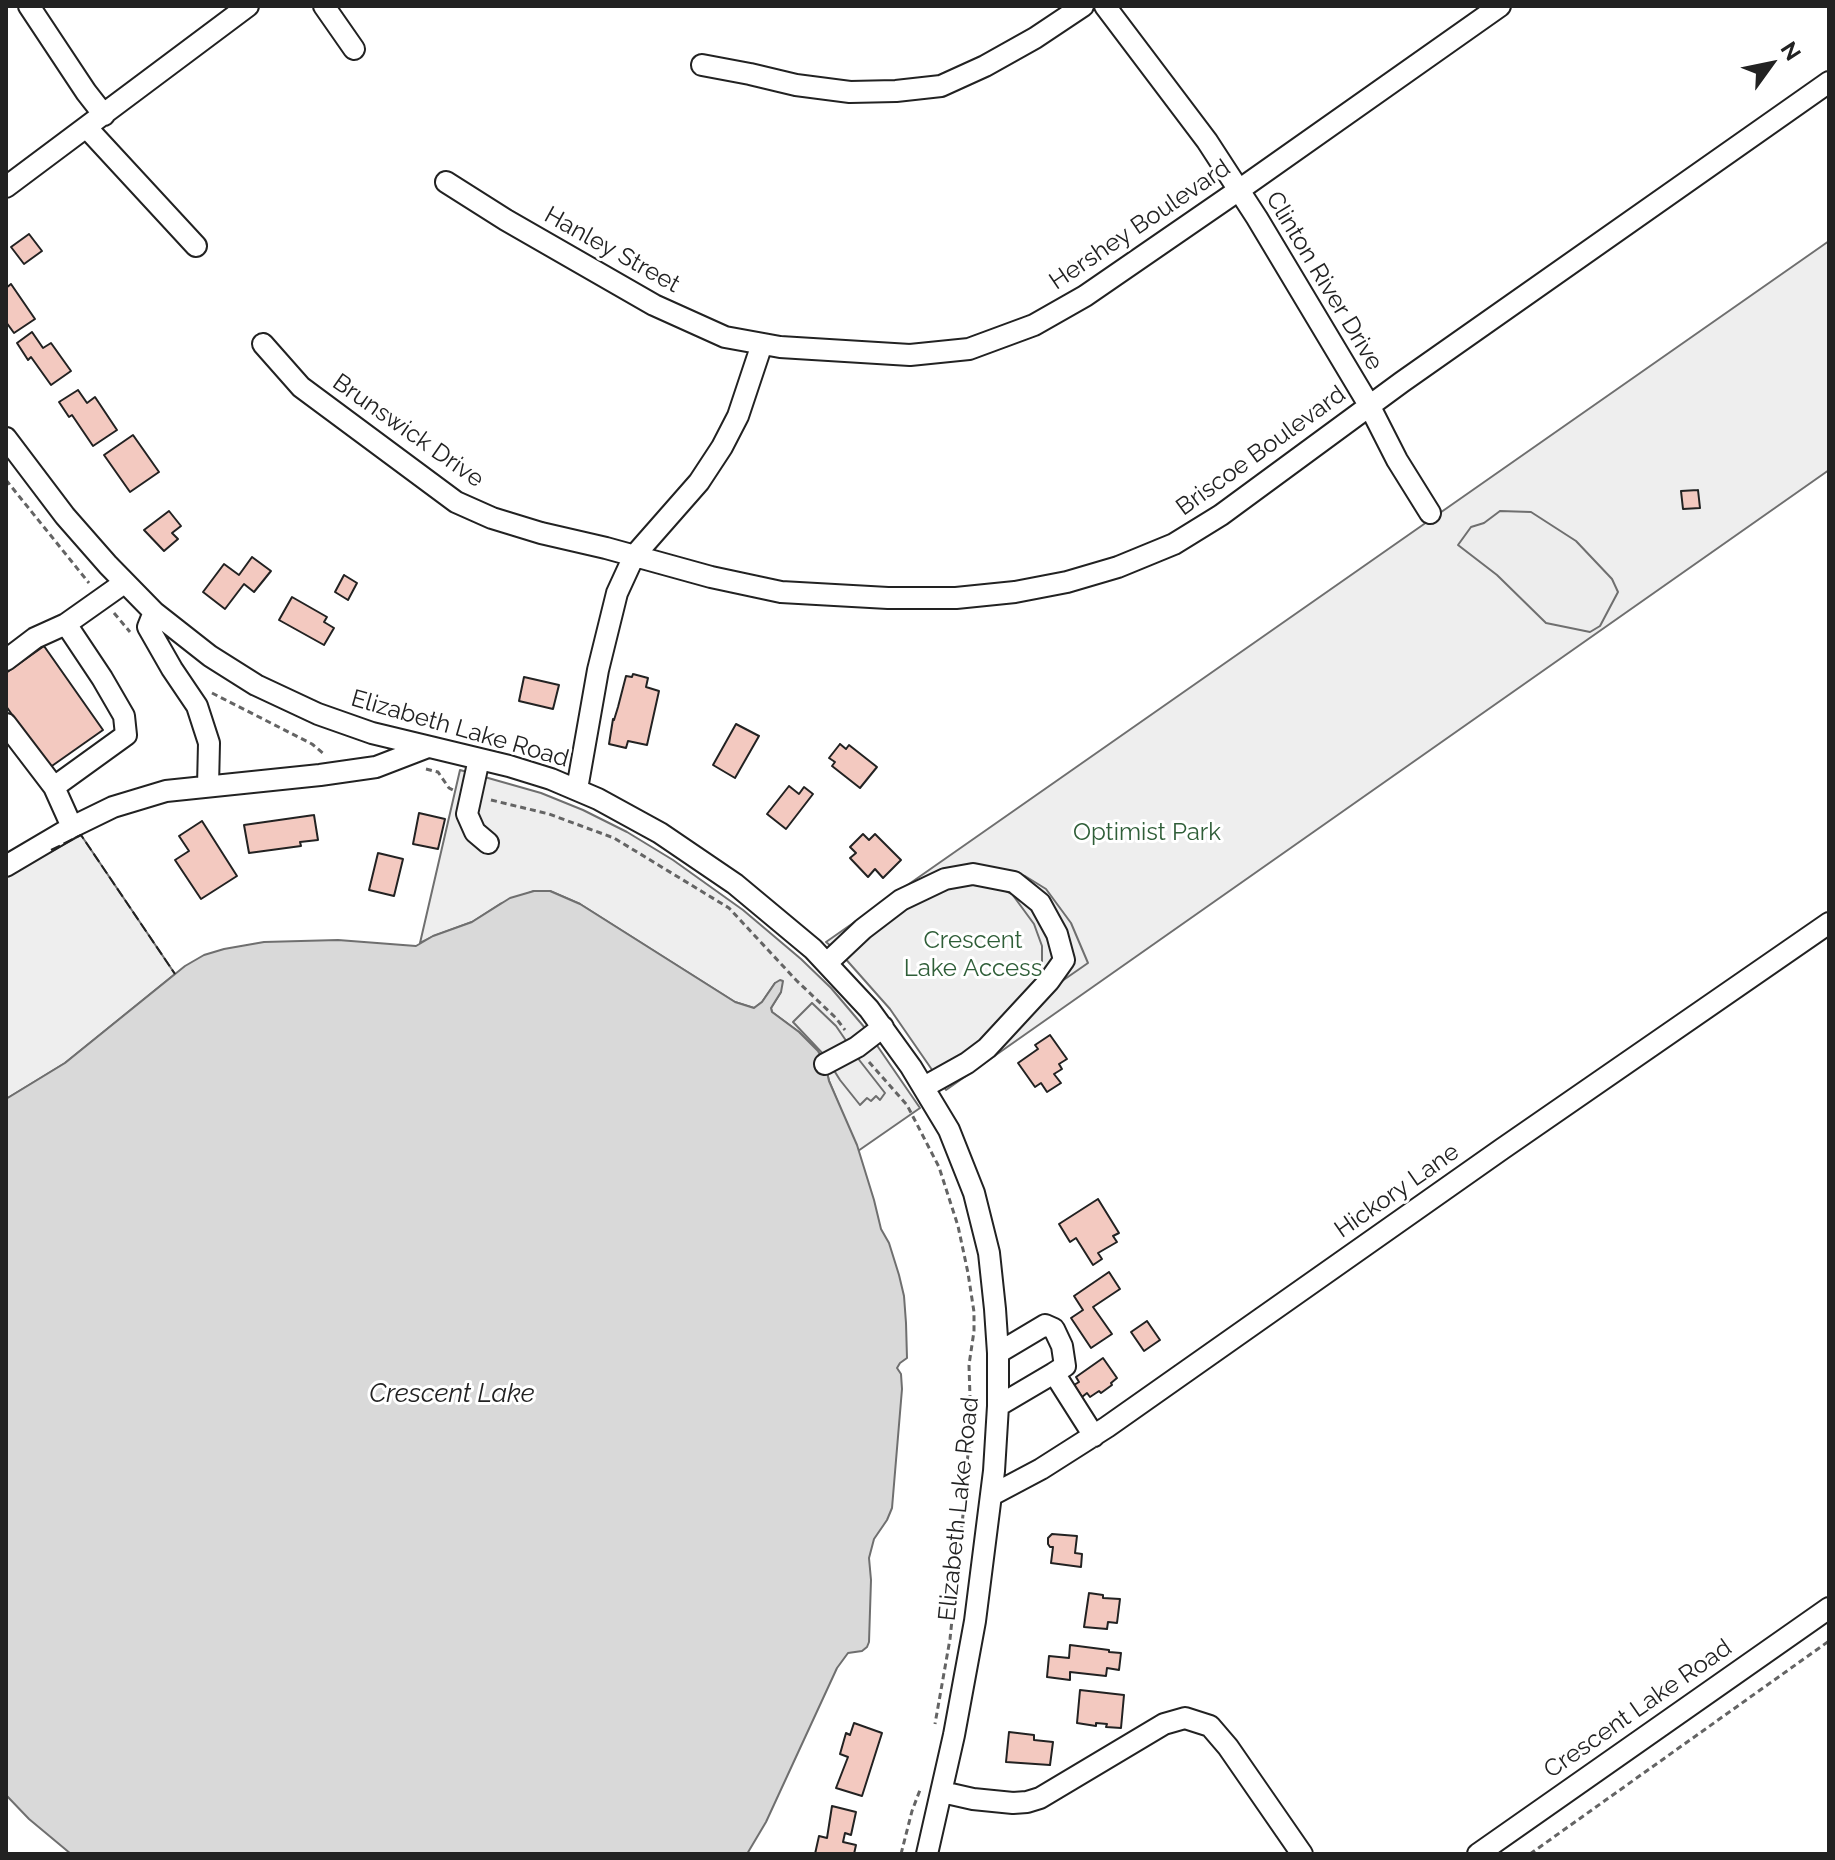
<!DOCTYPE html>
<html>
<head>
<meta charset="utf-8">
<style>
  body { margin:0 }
  #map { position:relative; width:1835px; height:1860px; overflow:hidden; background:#fff; font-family:Raleway,sans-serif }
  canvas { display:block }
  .frame { position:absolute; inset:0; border:8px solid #222; pointer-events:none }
  .north { position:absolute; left:1731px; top:24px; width:80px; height:80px; -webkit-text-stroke:6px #fff; paint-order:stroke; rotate:57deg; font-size:22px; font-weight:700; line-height:32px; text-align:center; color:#222 }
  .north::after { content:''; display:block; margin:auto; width:28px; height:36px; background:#222; clip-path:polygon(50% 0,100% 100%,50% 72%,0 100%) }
</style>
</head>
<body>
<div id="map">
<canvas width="1835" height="1860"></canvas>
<div class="frame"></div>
<div class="north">N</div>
</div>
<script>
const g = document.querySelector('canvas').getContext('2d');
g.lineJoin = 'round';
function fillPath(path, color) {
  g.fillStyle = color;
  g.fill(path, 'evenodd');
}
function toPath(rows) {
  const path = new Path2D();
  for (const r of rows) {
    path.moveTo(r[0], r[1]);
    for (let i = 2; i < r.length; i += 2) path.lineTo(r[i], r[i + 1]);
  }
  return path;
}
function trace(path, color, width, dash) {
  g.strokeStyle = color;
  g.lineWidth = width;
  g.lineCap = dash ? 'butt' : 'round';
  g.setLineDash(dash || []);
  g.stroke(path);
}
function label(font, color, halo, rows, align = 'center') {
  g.font = font + ' Raleway,sans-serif';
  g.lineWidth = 6;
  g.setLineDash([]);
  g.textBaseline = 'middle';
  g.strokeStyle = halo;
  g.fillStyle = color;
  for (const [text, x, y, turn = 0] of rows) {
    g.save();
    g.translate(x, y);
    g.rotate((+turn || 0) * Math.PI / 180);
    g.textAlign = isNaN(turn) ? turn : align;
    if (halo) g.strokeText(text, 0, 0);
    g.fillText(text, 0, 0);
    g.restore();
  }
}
const green = toPath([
  [1829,241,1829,470,946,1090,890,1009,843,956,826,942,1829,241],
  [460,770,541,793,583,810,627,832,673,860,743,910,801,959,831,988,865,1028,920,1108,858,1151,829,1081,825,1064,818,1051,799,1032,772,1012,771,1008,781,992,775,983,762,1002,754,1008,735,1002,580,904,550,891,534,891,500,904,472,922,434,936,420,943,460,770],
  [81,835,175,974,65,1063,6,1099,6,876,81,835]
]);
fillPath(green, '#eee');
trace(green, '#6f6f6f', 2);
const parking = toPath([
  [1500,511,1531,512,1576,541,1612,579,1618,592,1600,626,1590,632,1546,623,1497,575,1458,545,1471,527,1484,523,1500,511],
  [998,869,1025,876,1046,889,1071,923,1088,963,1052,988,1042,976,1042,946,1034,924,1012,894,991,884,998,869],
  [812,1003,836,1026,860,1061,885,1093,880,1100,876,1096,871,1101,867,1098,860,1105,840,1080,825,1056,793,1022,812,1003]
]);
fillPath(parking, '#ededed');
trace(parking, '#6f6f6f', 2);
const water = toPath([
  [534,891,550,891,580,904,735,1002,754,1008,762,1002,775,983,780,980,783,981,781,992,771,1008,772,1012,799,1032,818,1051,825,1064,829,1081,857,1145,874,1200,881,1229,889,1243,899,1275,904,1296,906,1323,907,1358,900,1363,897,1368,901,1374,902,1389,892,1508,887,1520,874,1539,869,1558,871,1580,869,1642,867,1647,862,1651,848,1653,837,1668,766,1822,747,1854,71,1854,29,1819,6,1795,6,1099,65,1063,185,966,204,955,224,949,264,942,338,940,416,946,433,936,472,922,510,898,534,891]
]);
fillPath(water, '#d9d9d9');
trace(water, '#6f6f6f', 2);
const building = toPath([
  [29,234,42,251,24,264,11,247,29,234],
  [11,284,35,319,14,333,6,322,6,288,11,284],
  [32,332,43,348,51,343,71,371,51,385,31,357,28,360,17,343,32,332],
  [78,390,87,403,95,397,117,430,93,446,72,415,69,417,59,402,78,390],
  [133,435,159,472,130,492,104,455,133,435],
  [1698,490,1700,508,1683,509,1681,491,1698,490],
  [169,511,181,526,172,533,178,539,164,551,144,530,169,511],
  [252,557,271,571,254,592,244,584,225,609,203,592,224,564,239,575,252,557],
  [344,575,357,583,348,600,335,592,344,575],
  [292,597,327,617,324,622,334,628,324,645,279,620,292,597],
  [44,646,103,730,49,768,6,706,6,673,44,646],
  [633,674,648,678,646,687,659,691,647,745,628,741,626,748,609,744,613,719,614,720,618,707,626,676,632,677,633,674],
  [524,677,559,685,553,709,519,701,524,677],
  [736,724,759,736,735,778,713,765,736,724],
  [840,744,846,749,849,745,877,767,860,788,832,766,835,762,829,758,840,744],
  [789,786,799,794,804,787,813,794,786,829,767,814,789,786],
  [419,813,445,819,438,849,413,844,419,813],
  [314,815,318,840,300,842,301,846,249,853,244,825,314,815],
  [202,821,237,876,201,899,175,860,189,851,179,836,202,821],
  [863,834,869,840,875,834,901,860,883,878,875,869,868,877,850,858,856,853,850,847,863,834],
  [378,853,403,859,394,896,369,890,378,853],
  [1050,1035,1067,1059,1059,1064,1062,1069,1054,1074,1061,1083,1047,1092,1041,1083,1035,1087,1018,1063,1038,1049,1035,1045,1050,1035],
  [1098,1199,1119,1233,1113,1236,1117,1242,1098,1253,1102,1259,1093,1265,1076,1238,1070,1242,1059,1224,1098,1199],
  [1109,1272,1120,1289,1093,1307,1112,1334,1091,1348,1071,1318,1083,1310,1074,1296,1109,1272],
  [1147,1321,1160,1340,1144,1351,1131,1332,1147,1321],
  [1103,1358,1117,1378,1111,1383,1112,1385,1101,1393,1099,1391,1090,1397,1087,1393,1082,1397,1074,1385,1079,1382,1076,1377,1103,1358],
  [1052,1534,1077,1536,1075,1553,1082,1554,1081,1567,1051,1563,1053,1547,1050,1547,1048,1544,1048,1538,1052,1534],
  [1089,1593,1103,1595,1103,1598,1120,1599,1117,1623,1108,1622,1107,1629,1084,1627,1089,1593],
  [1070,1645,1109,1650,1109,1652,1121,1653,1119,1670,1107,1668,1106,1676,1070,1672,1070,1680,1047,1677,1049,1656,1069,1658,1070,1645],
  [1080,1690,1124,1695,1121,1728,1106,1727,1107,1724,1096,1723,1096,1726,1077,1723,1080,1690],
  [854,1723,882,1733,862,1796,836,1788,848,1757,840,1754,846,1733,850,1735,854,1723],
  [1009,1732,1034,1735,1034,1740,1053,1742,1050,1765,1006,1762,1009,1732],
  [832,1806,856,1812,851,1835,845,1833,843,1842,856,1845,854,1854,815,1854,819,1836,827,1838,832,1806]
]);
fillPath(building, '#f3c9c0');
trace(building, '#222', 2);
const minor = toPath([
  [29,6,86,92,104,115],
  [324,6,354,49],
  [1105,6,1207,141,1257,218,1369,405,1397,460,1430,513],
  [702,65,750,74,796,85,850,92,896,91,941,86,985,66,1035,38,1083,6],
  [87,128,196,246],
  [446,182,506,220,654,305,725,337,780,347,910,355,969,349,1034,325,1085,296,1239,190,1500,6],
  [6,187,248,6],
  [263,344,301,387,456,502,492,518,541,533,606,548,711,577,781,592,888,598,956,598,1015,592,1067,582,1118,567,1174,544,1221,515,1402,382,1829,82],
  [6,438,65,516,108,565,154,612,210,656,256,685,318,714,372,733,509,766,551,779,598,799,660,833,735,884,813,949,869,1009,911,1067,949,1130,974,1193,989,1253,995,1309,998,1353,998,1406,994,1471,975,1621,954,1735,927,1854],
  [154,612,148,627,172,669,197,706,209,743,208,786],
  [6,660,35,638,66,624],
  [6,724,54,787],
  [479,759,467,814,475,832,488,843],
  [577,789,598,670,617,593,634,556,699,482,722,447,738,416,762,344],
  [72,827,54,787,126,735,124,716,102,678,66,624,124,583],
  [6,866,72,827,113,807,166,791,320,775,376,767,428,747],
  [827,963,863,929,901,900,945,879,973,874,1014,882,1040,903,1057,934,1064,960,1049,981,987,1048,967,1063,924,1087],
  [825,1064,857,1047,883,1027],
  [998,1353,1045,1325,1054,1329,1062,1346,1065,1366,1054,1373,1094,1436],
  [998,1406,1054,1373],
  [992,1495,1041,1469,1107,1427,1502,1149,1829,923],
  [942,1792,973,1799,1013,1803,1027,1802,1040,1798,1164,1724,1185,1718,1210,1726,1228,1747,1302,1854],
  [1478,1854,1829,1608]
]);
trace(minor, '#222', 24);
trace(toPath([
  [6,480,89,583],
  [114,613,130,632],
  [212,693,312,744,324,754],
  [426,769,438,772,449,788,453,790],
  [491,800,549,814,614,838,729,908,796,980,836,1018,845,1030],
  [869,1062,907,1105,939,1167,958,1226,968,1273,974,1312,974,1331,969,1365,971,1430,965,1479,964,1505,950,1639,935,1724],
  [901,1854,912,1811,920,1790],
  [1530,1854,1829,1641]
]), '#646464', 3, [6, 4]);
trace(minor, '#fff', 20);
trace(toPath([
  [51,850,81,835,175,974]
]), '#222', 2, [10, 4]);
label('24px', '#222', '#fff', [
  ["Hershey Boulevard",1140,225,-34],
  ["Hanley Street",612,250,29],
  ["Clinton River Drive",1324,281,59],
  ["Brunswick Drive",408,431,35],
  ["Briscoe Boulevard",1261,451,-36],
  ["Elizabeth Lake Road",460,729,16],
  ["Hickory Lane",1397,1191,-35],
  ["Elizabeth Lake Road",959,1509,-84],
  ["Crescent Lake Road",1638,1709,-35]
]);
label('24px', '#2f5e38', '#fff', [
  ["Optimist Park",1147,833],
  ["Crescent",973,941],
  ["Lake Access",973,969]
]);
label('italic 26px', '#222', '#fff', [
  ["Crescent Lake",452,1394]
]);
</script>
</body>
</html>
